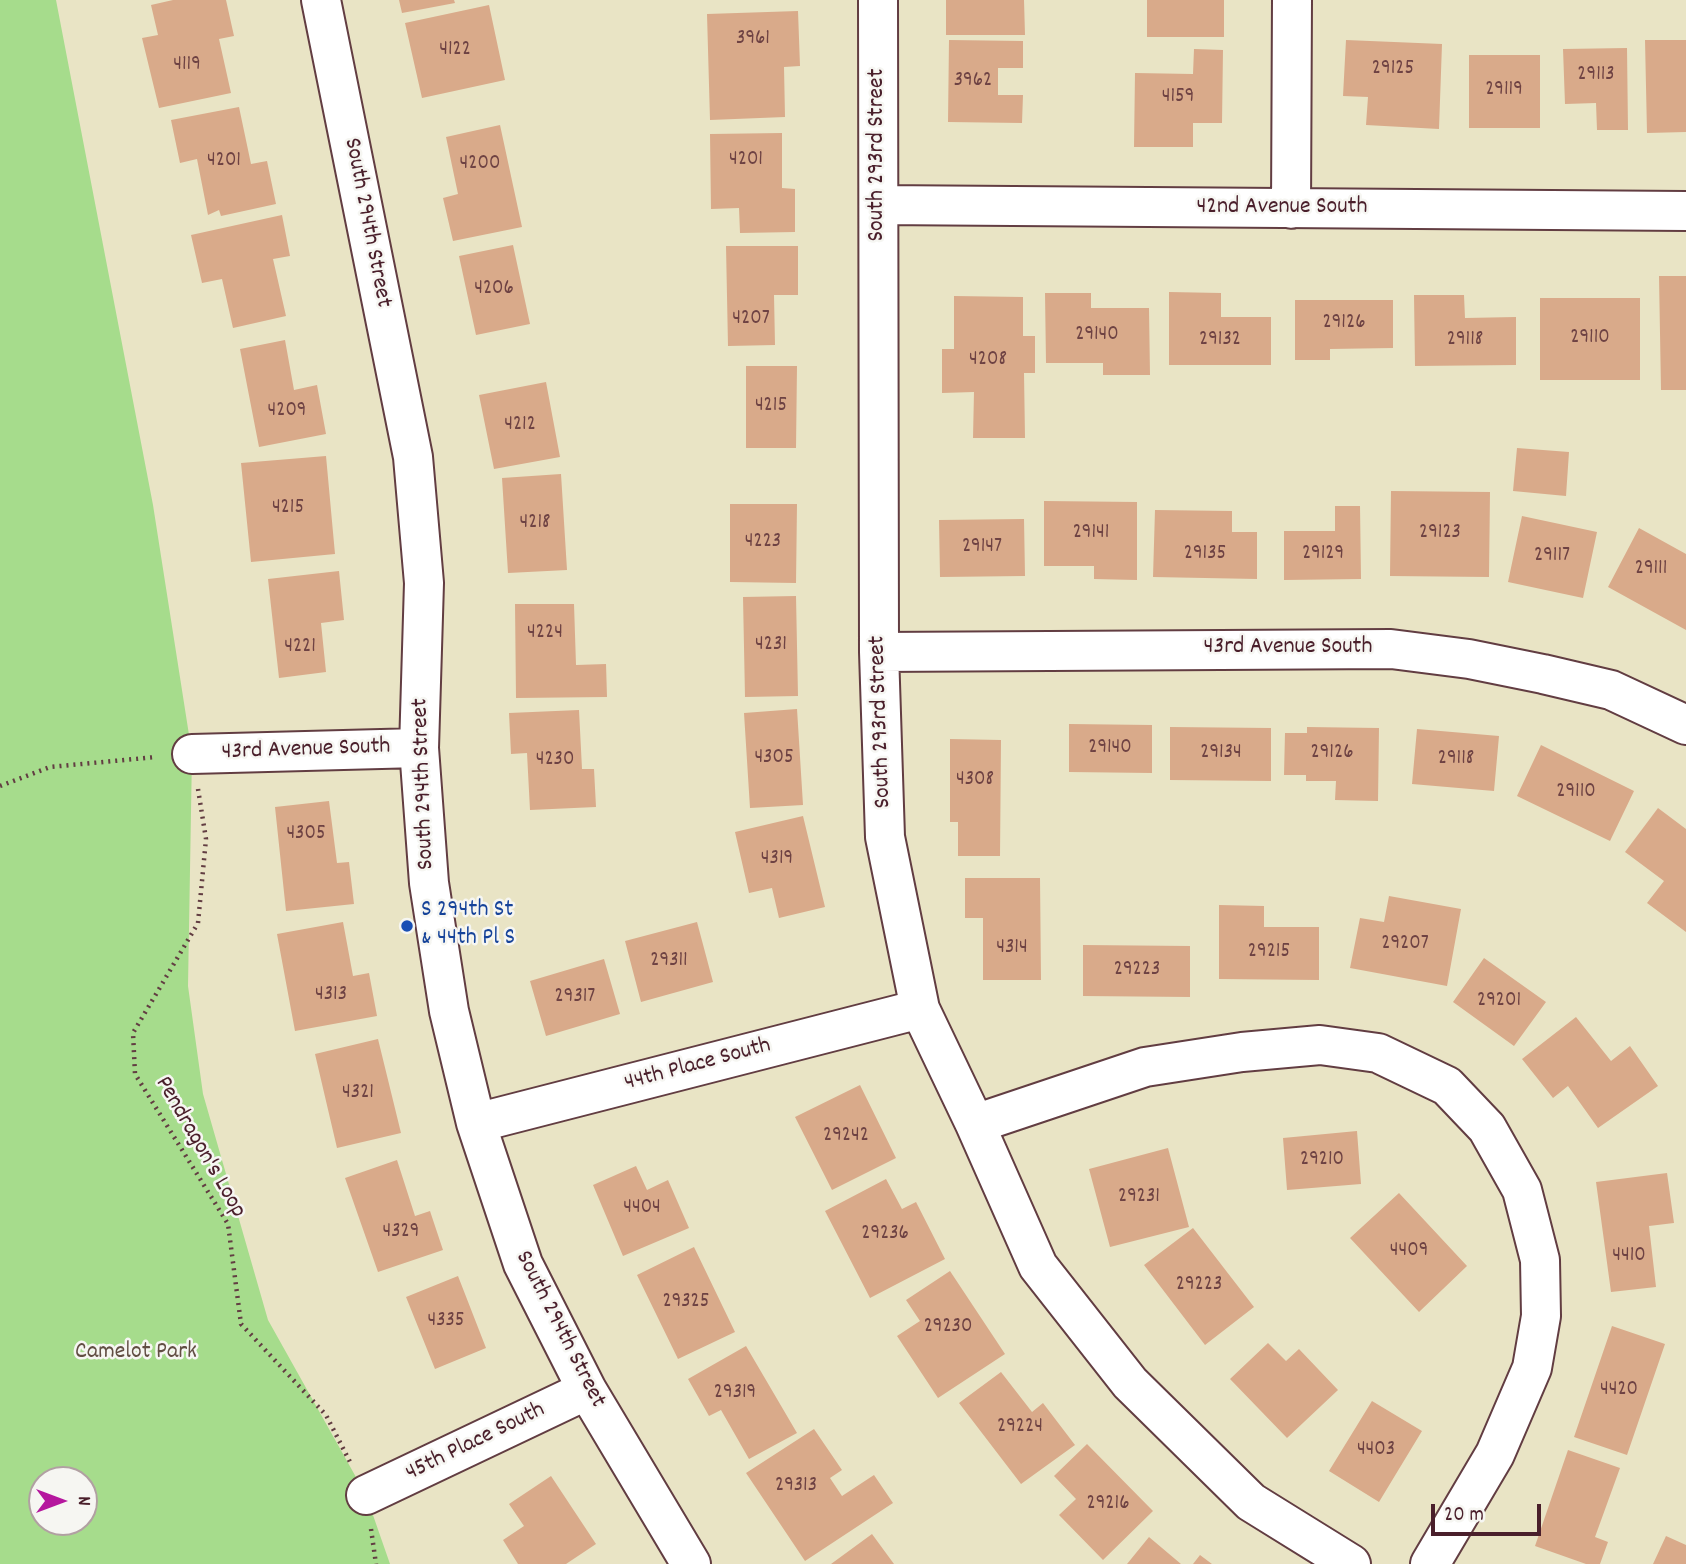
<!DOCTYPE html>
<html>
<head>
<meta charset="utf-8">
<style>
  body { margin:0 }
  #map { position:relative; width:1686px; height:1564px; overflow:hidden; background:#e9e4c5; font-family:Dekko,sans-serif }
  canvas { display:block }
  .north { position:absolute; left:28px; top:1466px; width:70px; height:70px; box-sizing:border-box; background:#f6f6f2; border:2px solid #b1a0a2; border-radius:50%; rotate:90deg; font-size:19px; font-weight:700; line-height:28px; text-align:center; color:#4a1f2b }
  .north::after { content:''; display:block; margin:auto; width:24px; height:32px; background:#b5179e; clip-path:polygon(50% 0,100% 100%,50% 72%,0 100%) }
  .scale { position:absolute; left:1431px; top:1504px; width:110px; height:32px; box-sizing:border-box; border:4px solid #4a1f2b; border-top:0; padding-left:9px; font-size:21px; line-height:24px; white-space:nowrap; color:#4a1f2b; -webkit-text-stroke:5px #f6f6f2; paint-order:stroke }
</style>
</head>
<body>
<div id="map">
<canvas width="1686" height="1564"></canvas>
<div class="north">N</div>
<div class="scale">20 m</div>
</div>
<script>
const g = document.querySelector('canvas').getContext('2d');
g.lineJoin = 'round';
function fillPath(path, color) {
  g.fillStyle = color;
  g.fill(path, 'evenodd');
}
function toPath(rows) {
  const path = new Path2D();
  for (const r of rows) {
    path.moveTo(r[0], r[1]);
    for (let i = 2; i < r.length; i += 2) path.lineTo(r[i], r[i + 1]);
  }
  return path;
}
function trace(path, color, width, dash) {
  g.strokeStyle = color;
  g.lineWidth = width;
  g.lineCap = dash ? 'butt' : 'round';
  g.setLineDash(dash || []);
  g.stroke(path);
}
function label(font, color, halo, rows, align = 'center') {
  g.font = font + ' Dekko,sans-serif';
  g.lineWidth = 5;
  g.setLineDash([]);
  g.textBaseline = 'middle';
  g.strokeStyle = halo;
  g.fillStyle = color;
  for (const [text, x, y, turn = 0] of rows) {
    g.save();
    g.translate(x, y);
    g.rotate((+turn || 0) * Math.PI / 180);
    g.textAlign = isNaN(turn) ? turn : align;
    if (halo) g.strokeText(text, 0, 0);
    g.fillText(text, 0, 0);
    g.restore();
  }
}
fillPath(toPath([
  [0,0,56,0,153,505,192,754,188,986,203,1094,268,1320,366,1495,390,1564,0,1564],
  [42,1480,84,1480,84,1522,42,1522]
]), '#a6dc8c');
fillPath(toPath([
  [173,0,226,0,234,36,219,39,231,93,159,108,142,38,158,35,151,5],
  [399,0,454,0,455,3,402,13],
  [946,0,1024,0,1025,35,946,35],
  [1147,0,1224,0,1224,37,1147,37],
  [489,5,505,80,422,98,405,23],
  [798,11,800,66,784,67,785,117,710,120,707,14],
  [949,40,1023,41,1023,68,998,68,998,95,1023,95,1022,123,948,122],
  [1346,40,1442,44,1439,129,1366,125,1368,97,1343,96],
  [1645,40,1686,40,1686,132,1647,133],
  [1627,48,1628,130,1597,130,1596,103,1565,104,1563,49],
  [1194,49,1223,50,1222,123,1193,123,1193,147,1134,147,1135,73,1193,74],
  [1469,55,1540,55,1540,128,1469,128],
  [239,107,251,164,267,161,276,204,221,216,219,210,208,215,197,159,180,163,171,120],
  [500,125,522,227,453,241,443,198,458,194,446,137],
  [782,133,782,188,795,189,795,232,740,233,739,208,711,209,710,134],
  [282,215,290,256,273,259,286,316,233,328,222,279,202,283,191,235],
  [513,245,530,324,476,335,459,256],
  [726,246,798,246,798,295,774,295,775,345,728,346],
  [1659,276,1686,276,1686,390,1661,390],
  [1169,292,1221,293,1221,317,1271,317,1271,365,1169,365],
  [1045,293,1091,293,1091,308,1149,308,1150,375,1103,375,1103,363,1046,363],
  [1414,295,1464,295,1465,318,1516,317,1516,365,1415,366],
  [954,296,1023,297,1023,336,1035,336,1035,373,1024,373,1025,438,973,438,974,392,942,393,942,349,954,349],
  [1540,298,1640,298,1640,380,1540,380],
  [1295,300,1393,300,1393,348,1330,349,1330,360,1295,360],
  [285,340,294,390,317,385,326,434,259,447,240,349],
  [746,366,797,366,796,448,746,448],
  [546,382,560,457,494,469,479,395],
  [1517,448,1569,452,1566,496,1513,491],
  [326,456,335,554,251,562,241,463],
  [561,474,567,570,508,573,502,478],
  [1391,491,1490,492,1489,577,1390,576],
  [1044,501,1137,502,1137,580,1094,579,1094,566,1044,566],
  [730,504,797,504,796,583,730,582],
  [1335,506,1360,506,1361,579,1284,580,1284,531,1335,531],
  [1155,510,1232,511,1232,532,1257,532,1257,579,1153,577],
  [1522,516,1597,532,1583,598,1508,582],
  [1024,519,1025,576,940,577,939,520],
  [1639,528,1686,554,1686,630,1608,587],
  [339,571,344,620,321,623,326,672,279,678,268,579],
  [796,596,798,696,745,697,743,597],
  [515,604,574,604,576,665,606,664,607,697,516,698],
  [797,709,803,805,750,808,744,713],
  [579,710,582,769,594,769,596,807,530,810,527,753,511,754,509,713],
  [1069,724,1152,725,1152,773,1069,772],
  [1170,727,1271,728,1271,781,1170,780],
  [1307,727,1379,728,1378,801,1335,800,1336,781,1306,781,1306,775,1284,775,1285,733,1307,733],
  [1417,729,1499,736,1494,791,1412,784],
  [950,739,1001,740,1000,856,958,856,958,822,950,822],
  [1541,745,1634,791,1610,841,1517,796],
  [329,801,337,863,349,862,354,904,286,911,275,807],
  [1658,808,1686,829,1686,932,1647,903,1664,881,1625,852],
  [803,816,825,907,779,918,772,888,749,893,735,832],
  [965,878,1040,878,1041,980,983,980,983,918,965,918],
  [1389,896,1461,909,1447,986,1350,968,1360,918,1384,922],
  [1219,905,1264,906,1264,927,1319,927,1319,980,1219,979],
  [343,922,353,976,369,973,377,1016,295,1031,277,934],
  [697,922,713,982,641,1002,625,941],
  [1083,945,1190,946,1190,997,1083,996],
  [1484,958,1546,1002,1514,1046,1453,1002],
  [604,959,620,1014,546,1036,530,981],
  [1576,1017,1611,1061,1630,1046,1658,1086,1598,1128,1568,1086,1553,1098,1522,1059],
  [378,1039,401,1133,337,1148,315,1054],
  [860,1085,896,1158,832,1190,795,1117],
  [1357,1131,1361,1184,1287,1190,1283,1138],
  [1168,1148,1189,1227,1110,1247,1089,1169],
  [397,1160,415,1216,430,1211,443,1250,378,1272,345,1178],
  [636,1166,647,1190,668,1180,689,1228,623,1256,593,1185],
  [1667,1173,1674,1223,1649,1226,1656,1287,1611,1292,1596,1182],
  [886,1179,902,1209,916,1202,945,1259,870,1298,825,1211],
  [1399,1193,1467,1266,1419,1312,1350,1238],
  [1193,1228,1254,1307,1205,1345,1144,1265],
  [694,1247,735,1332,678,1359,637,1275],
  [950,1271,1005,1354,938,1398,897,1336,920,1321,906,1300],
  [458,1276,486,1348,435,1369,406,1297],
  [1612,1326,1665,1344,1627,1455,1574,1437],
  [1268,1343,1286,1361,1299,1349,1338,1390,1287,1438,1230,1379],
  [746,1346,797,1433,749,1459,721,1410,709,1416,688,1379],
  [1001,1372,1032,1412,1043,1403,1075,1445,1021,1484,959,1403],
  [1372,1401,1422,1431,1379,1502,1329,1471],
  [814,1429,842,1470,830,1478,842,1496,874,1475,893,1503,805,1561,746,1473],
  [1087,1444,1153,1511,1103,1560,1059,1515,1076,1499,1054,1476],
  [1568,1450,1620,1468,1595,1537,1608,1542,1600,1564,1586,1564,1535,1546],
  [551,1476,596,1544,566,1564,518,1564,503,1540,524,1526,509,1504],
  [872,1534,894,1564,831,1564],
  [1666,1536,1686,1545,1686,1564,1653,1564],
  [1149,1537,1181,1564,1127,1564],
  [1200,1555,1212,1564,1193,1564]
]), '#d9aa8a');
const minor = toPath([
  [321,0,413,457,424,583,419,748,429,883,449,1011,476,1123,523,1264,587,1390,691,1564],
  [878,0,879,652,885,837,920,1009,975,1124,1038,1266,1130,1383,1251,1502,1351,1564],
  [879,205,1686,211],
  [1291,209,1292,0],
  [879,652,1391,649,1469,659,1543,674,1611,690,1686,725],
  [192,754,419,748],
  [476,1123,920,1009],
  [975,1124,1145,1067,1242,1052,1320,1045,1378,1053,1447,1086,1487,1128,1522,1190,1540,1260,1541,1316,1532,1368,1495,1454,1430,1564],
  [366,1495,587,1390]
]);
trace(minor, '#623d42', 42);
trace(toPath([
  [0,786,50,767,156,757],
  [198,789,206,839,198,923,133,1033,135,1074,228,1224,241,1324,326,1415,350,1462],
  [371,1529,376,1564]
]), '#623d42', 4.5, [2, 5]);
trace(minor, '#fff', 38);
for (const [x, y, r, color] of [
  [407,926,7,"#1a4fb4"]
]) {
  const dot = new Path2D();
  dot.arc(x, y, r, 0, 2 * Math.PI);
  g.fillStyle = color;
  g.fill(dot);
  trace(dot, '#f6f6f2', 2.5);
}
label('21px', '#6e4243', null, [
  ["3961",753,40],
  ["4122",455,51],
  ["4119",187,66],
  ["29125",1393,70],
  ["29113",1596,76],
  ["3962",973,82],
  ["29119",1504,91],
  ["4159",1178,98],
  ["4201",746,161],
  ["4201",224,162],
  ["4200",480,165],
  ["4206",494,290],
  ["4207",751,320],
  ["29126",1344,324],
  ["29140",1097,336],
  ["29110",1590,339],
  ["29132",1220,341],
  ["29118",1465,341],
  ["4208",988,361],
  ["4215",771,407],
  ["4209",287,412],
  ["4212",520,426],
  ["4215",288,509],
  ["4218",535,524],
  ["29141",1091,534],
  ["29123",1440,534],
  ["4223",763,543],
  ["29147",982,548],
  ["29135",1205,555],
  ["29129",1323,555],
  ["29117",1552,557],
  ["29111",1651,570],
  ["4224",545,634],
  ["4231",771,646],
  ["4221",300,648],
  ["29140",1110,749],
  ["29134",1221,754],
  ["29126",1332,754],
  ["4305",774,759],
  ["29118",1456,760],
  ["4230",555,761],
  ["4308",975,781],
  ["29110",1576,793],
  ["4305",306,835],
  ["4319",777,860],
  ["29207",1405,945],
  ["4314",1012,949],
  ["29215",1269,953],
  ["29311",669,962],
  ["29223",1137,971],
  ["4313",331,996],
  ["29317",575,998],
  ["29201",1499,1002],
  ["4321",358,1094],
  ["29242",846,1137],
  ["29210",1322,1161],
  ["29231",1139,1198],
  ["4404",642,1209],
  ["4329",401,1233],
  ["29236",885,1235],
  ["4409",1409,1252],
  ["4410",1629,1257],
  ["29223",1199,1286],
  ["29325",686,1303],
  ["4335",446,1322],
  ["29230",948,1328],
  ["4420",1619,1391],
  ["29319",735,1394],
  ["29224",1020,1428],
  ["4403",1376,1451],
  ["29313",796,1487],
  ["29216",1108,1505]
]);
label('24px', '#4a1f2b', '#f6f6f2', [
  ["South 293rd Street",879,155,-90],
  ["42nd Avenue South",1282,209],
  ["South 294th Street",366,223,79],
  ["43rd Avenue South",1288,649],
  ["South 293rd Street",882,722,-92],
  ["43rd Avenue South",306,751,-2],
  ["South 294th Street",425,784,-92],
  ["44th Place South",698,1066,-15],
  ["Pendragon's Loop",199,1148,60],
  ["South 294th Street",559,1330,63],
  ["45th Place South",476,1443,-26]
]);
label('24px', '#164399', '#f6f6f2', [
  ["S 294th St",421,912],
  ["& 44th Pl S",421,940]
], 'left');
label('24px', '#614e43', '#f6f6f2', [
  ["Camelot Park",136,1354]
]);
</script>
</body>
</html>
